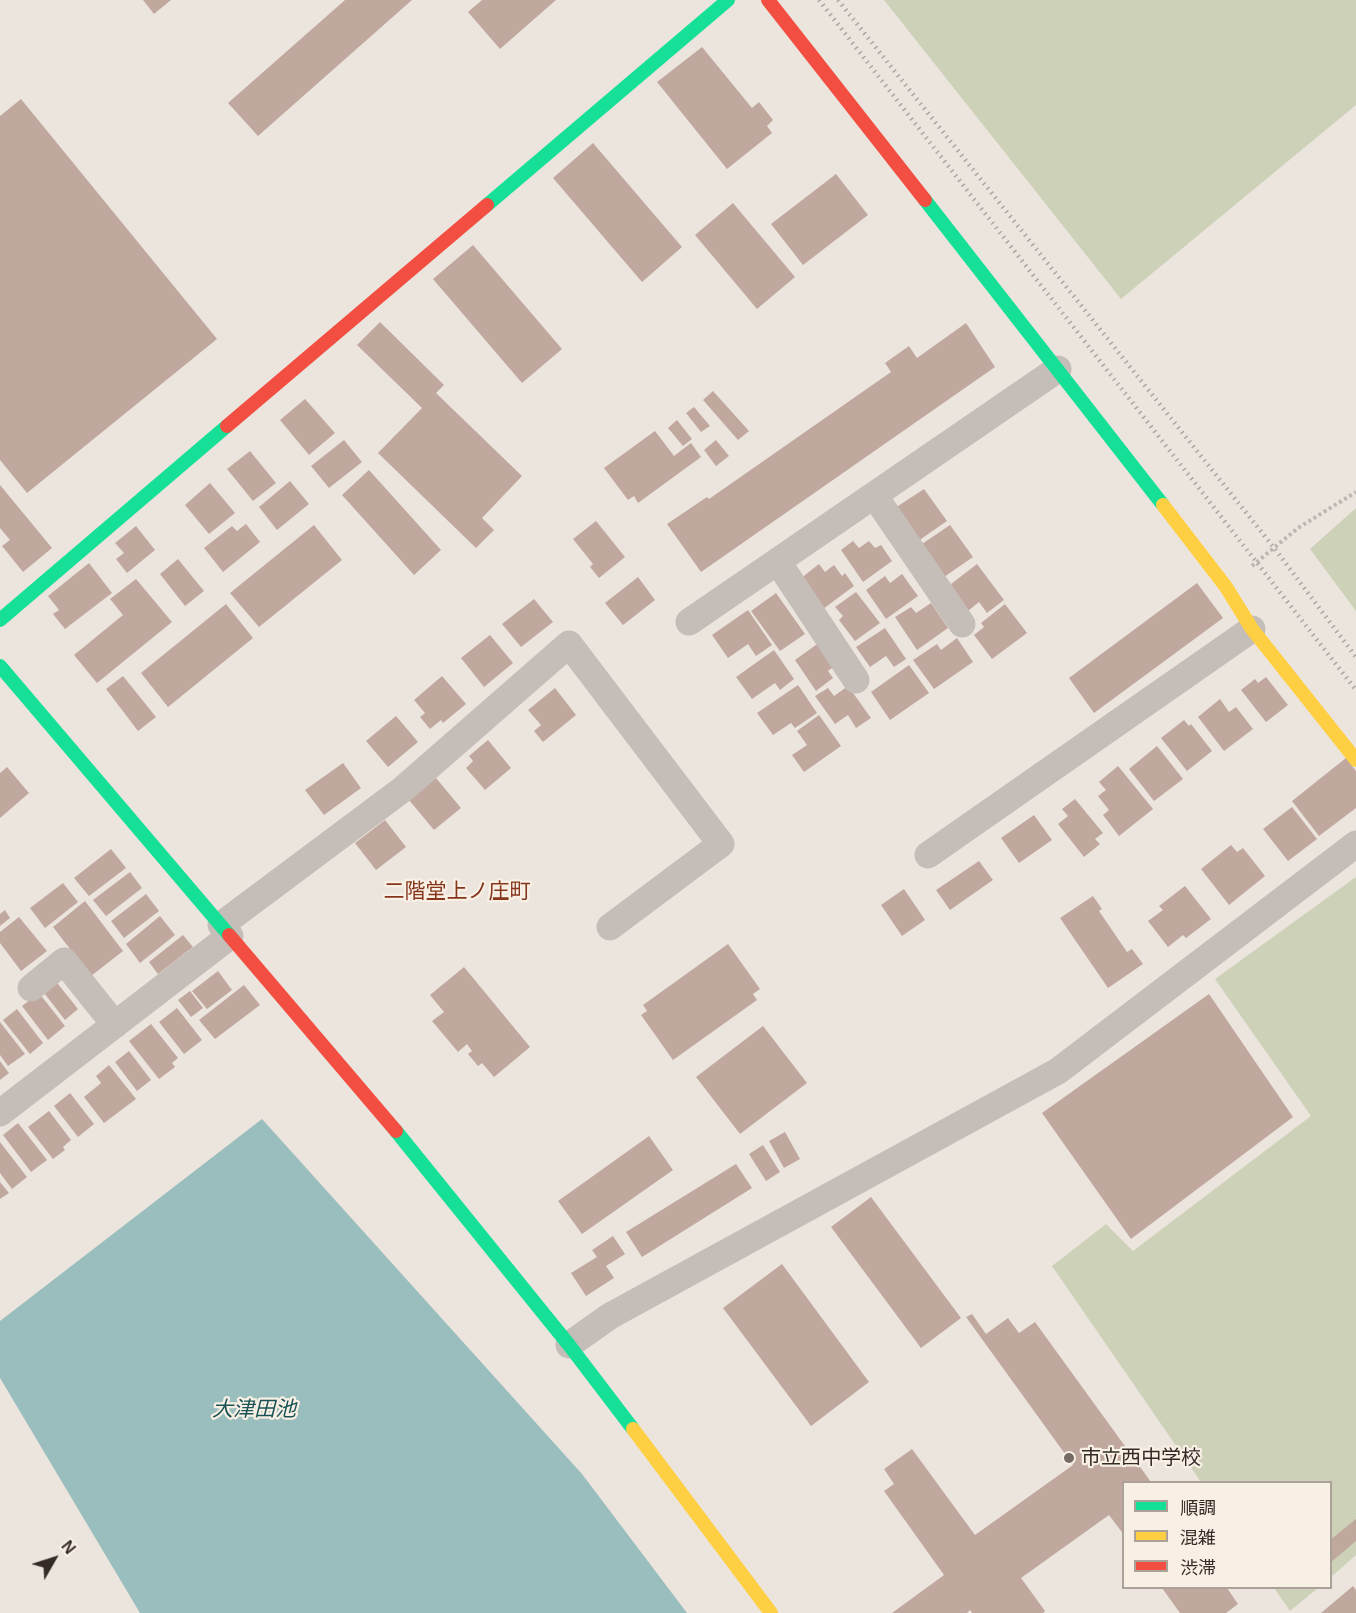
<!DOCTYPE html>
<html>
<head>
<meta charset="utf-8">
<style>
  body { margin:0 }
  #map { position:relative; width:1356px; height:1613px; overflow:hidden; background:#ece5de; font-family:Arial,"Noto Sans JP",sans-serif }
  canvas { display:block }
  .legend { position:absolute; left:1122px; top:1481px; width:210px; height:108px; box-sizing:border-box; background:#f9f0e5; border:2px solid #aba199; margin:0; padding:8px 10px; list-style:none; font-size:18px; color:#352b26 }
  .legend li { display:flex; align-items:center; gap:12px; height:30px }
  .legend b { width:30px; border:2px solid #aba199 }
  .north { position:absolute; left:24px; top:1529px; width:60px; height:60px; -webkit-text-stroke:4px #f9f0e5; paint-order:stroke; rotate:51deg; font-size:16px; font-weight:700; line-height:24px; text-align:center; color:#352b26 }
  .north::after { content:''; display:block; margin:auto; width:21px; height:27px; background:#352b26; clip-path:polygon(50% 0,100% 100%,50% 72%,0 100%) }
</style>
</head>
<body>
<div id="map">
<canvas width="1356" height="1613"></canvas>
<ul class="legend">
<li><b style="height:8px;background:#16e098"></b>順調</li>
<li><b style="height:8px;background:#ffcf43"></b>混雑</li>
<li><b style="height:8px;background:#f24e42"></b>渋滞</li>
</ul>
<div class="north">N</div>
</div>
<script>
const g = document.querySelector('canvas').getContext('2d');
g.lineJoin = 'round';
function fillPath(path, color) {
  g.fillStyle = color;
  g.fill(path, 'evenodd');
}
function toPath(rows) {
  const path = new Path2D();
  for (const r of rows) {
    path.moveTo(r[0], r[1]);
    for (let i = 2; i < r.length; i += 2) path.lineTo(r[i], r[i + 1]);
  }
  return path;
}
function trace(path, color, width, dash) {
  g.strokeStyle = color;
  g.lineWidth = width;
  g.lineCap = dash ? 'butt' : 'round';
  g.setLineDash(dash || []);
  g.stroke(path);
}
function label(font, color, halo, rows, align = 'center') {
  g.font = font + ' Arial,"Noto Sans JP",sans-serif';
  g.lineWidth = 4.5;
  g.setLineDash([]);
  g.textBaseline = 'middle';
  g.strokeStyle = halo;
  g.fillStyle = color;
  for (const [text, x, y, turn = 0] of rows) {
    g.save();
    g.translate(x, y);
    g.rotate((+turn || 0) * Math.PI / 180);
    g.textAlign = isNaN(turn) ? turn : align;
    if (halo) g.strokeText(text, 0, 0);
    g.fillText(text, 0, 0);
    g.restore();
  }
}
fillPath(toPath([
  [884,0,1356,0,1356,105,1121,299],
  [1356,508,1356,611,1310,549],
  [1356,877,1356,1555,1331,1577,1330,1482,1201,1482,1052,1266,1106,1224,1133,1251,1311,1116,1215,979],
  [1274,1588,1318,1588,1290,1611]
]), '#cdd1b8');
fillPath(toPath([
  [262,1119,582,1474,687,1613,140,1613,0,1378,0,1321]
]), '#9abebd');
fillPath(toPath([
  [143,0,171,0,154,14],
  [345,0,412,0,258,136,228,103],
  [482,0,556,0,500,49,468,12],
  [702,47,752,108,759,102,773,120,767,126,772,133,727,169,657,82],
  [21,99,217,339,27,493,0,460,0,116],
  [593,143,682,247,642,282,553,178],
  [836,174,868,215,803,265,771,224],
  [733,203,795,277,757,309,695,235],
  [473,245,562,349,522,383,433,279],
  [380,322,444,385,436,393,522,476,482,518,494,530,476,548,378,453,422,408,357,345],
  [966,323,995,367,701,572,667,524,707,497,709,499,891,372,885,363,909,346,917,358],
  [713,391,749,431,738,440,703,400],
  [305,399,335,433,309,455,280,420],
  [694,407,710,426,701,432,686,413],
  [677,420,692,439,683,446,668,428],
  [655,431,674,456,691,443,701,457,638,503,634,496,628,500,604,468],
  [344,440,362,462,329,488,311,466],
  [716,440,729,456,716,466,704,450],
  [250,451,276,483,253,501,227,469],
  [369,470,441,550,414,575,342,495],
  [290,481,309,504,277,530,259,507],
  [210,483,235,513,209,534,185,505],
  [0,485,52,548,23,572,2,546,10,540,0,528],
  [924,489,947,521,918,541,895,508],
  [596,521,625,557,599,578,590,567,593,564,573,539],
  [246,524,260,542,223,572,204,548,232,526,237,531],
  [314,525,342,560,259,627,230,593],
  [950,525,973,557,944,577,922,544],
  [136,526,155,550,127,573,116,559,124,553,115,543],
  [853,541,859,548,869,541,875,548,881,545,892,561,863,582,841,550],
  [178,559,204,591,185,606,160,574],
  [89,563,112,593,65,629,53,614,59,610,48,596],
  [819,564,825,572,834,565,842,576,845,573,854,586,823,609,800,579],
  [977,564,1004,600,987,613,979,602,963,615,951,584],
  [902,574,918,596,886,619,866,590,885,576,890,583],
  [638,577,655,600,623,625,605,603],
  [136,579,172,622,97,683,74,655,123,615,110,599],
  [1197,583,1223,618,1094,713,1069,678],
  [856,592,880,623,855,641,839,620,843,616,835,607],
  [776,593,805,634,780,651,751,611],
  [534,599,553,622,521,647,502,624],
  [931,603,948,628,917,650,895,617,911,607,916,613],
  [226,604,253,638,168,707,141,673],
  [1005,604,1027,633,992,659,974,635,984,627,981,623],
  [748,610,772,645,756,656,748,644,728,658,712,635],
  [885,628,906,659,894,667,886,656,870,667,856,647],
  [490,635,513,663,484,687,461,658],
  [957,638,973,662,934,689,913,660,937,644,941,650],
  [820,642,836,665,828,671,833,678,816,691,795,660],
  [774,650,794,679,780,690,775,683,752,699,736,677],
  [909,665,929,693,890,720,871,692],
  [123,676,156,717,138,731,106,689],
  [442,676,466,704,443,723,441,720,430,729,420,717,425,713,414,700],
  [1266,677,1288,705,1266,722,1241,690,1255,679,1258,683],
  [798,685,817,713,795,728,791,723,773,735,757,713],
  [848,686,871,718,856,728,848,715,835,724,815,696,828,688,834,696],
  [555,688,576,715,543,742,534,731,541,725,528,710],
  [1220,699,1229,712,1236,707,1253,729,1224,751,1198,717],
  [819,715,841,746,804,772,792,755,807,745,797,731],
  [396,716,418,742,388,767,366,741],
  [1184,720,1189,726,1191,724,1212,751,1187,771,1161,738],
  [488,740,511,768,485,790,466,768,473,761,469,756],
  [1157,746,1183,779,1154,801,1129,769],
  [1346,758,1356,771,1356,808,1319,836,1292,801],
  [343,763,361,788,324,815,305,790],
  [1118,766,1153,809,1119,836,1103,815,1109,810,1098,796,1106,790,1099,782],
  [7,767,29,793,0,818,0,773],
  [436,778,461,808,434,830,409,800],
  [1075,799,1103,833,1095,839,1100,844,1084,857,1058,824,1068,816,1062,809],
  [1292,807,1317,839,1288,861,1263,829],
  [1034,815,1052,840,1019,863,1001,838],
  [385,820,406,847,376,870,355,843],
  [1231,845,1237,852,1243,848,1265,876,1229,905,1201,869],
  [111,849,126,868,89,896,74,878],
  [979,861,993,880,950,910,936,890],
  [130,872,142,888,106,916,93,900],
  [63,883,78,902,45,928,30,908],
  [1185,886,1211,919,1186,938,1183,935,1168,947,1148,921,1163,910,1159,906],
  [904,889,925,920,902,936,881,905],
  [146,894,159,911,124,938,111,921],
  [1093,896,1102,909,1099,911,1127,952,1132,949,1143,964,1108,988,1060,918],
  [85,901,123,951,91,976,53,927],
  [5,910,10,918,0,926,0,914],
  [160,916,175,935,140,963,126,944],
  [19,917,47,951,21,971,0,943,0,932],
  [183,935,193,947,158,974,149,962],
  [728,944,760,989,753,994,757,1000,673,1060,641,1015,647,1011,643,1005],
  [464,967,530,1047,494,1077,482,1063,478,1066,468,1054,472,1051,467,1044,458,1052,432,1021,444,1012,430,995],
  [218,971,232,990,207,1009,192,991],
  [54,979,78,1009,65,1020,41,989],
  [244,985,260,1005,215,1039,199,1020],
  [190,991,203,1008,191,1017,178,1000],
  [39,993,65,1026,48,1040,22,1006],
  [1209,994,1293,1117,1131,1239,1042,1113],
  [177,1008,202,1040,184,1054,159,1022],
  [17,1009,43,1043,30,1054,3,1020],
  [0,1022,25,1054,8,1066,0,1055],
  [151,1024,178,1058,172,1063,175,1067,159,1079,129,1041],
  [763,1026,807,1083,740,1134,696,1077],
  [129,1051,151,1080,137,1091,115,1062],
  [0,1061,9,1073,0,1080],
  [109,1065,136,1099,104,1123,84,1097,101,1083,96,1076],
  [70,1093,94,1124,78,1137,54,1106],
  [49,1111,71,1140,63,1147,65,1150,53,1159,28,1127],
  [18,1123,47,1160,31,1172,3,1135],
  [785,1132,800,1159,784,1168,769,1141],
  [649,1136,673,1170,582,1234,558,1201],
  [0,1142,27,1177,12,1189,0,1173],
  [763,1145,780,1172,766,1181,749,1154],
  [736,1164,752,1188,642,1257,626,1232],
  [0,1182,9,1193,0,1199],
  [871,1197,961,1318,921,1348,831,1227],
  [613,1236,625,1254,606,1266,614,1278,586,1296,571,1273,597,1257,592,1250],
  [782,1264,869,1382,811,1426,723,1308],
  [972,1314,986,1334,1008,1318,1019,1333,1035,1322,1151,1482,1124,1482,1124,1535,1109,1515,1021,1578,1045,1611,1043,1613,972,1613,970,1610,967,1613,892,1613,944,1575,884,1491,894,1484,884,1469,912,1449,975,1535,1073,1465,966,1317],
  [1356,1519,1356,1541,1330,1563,1330,1540],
  [1353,1586,1356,1590,1356,1613,1321,1613],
  [1162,1588,1227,1588,1238,1604,1226,1613,1180,1613]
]), '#c0a89f');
trace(toPath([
  [1252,566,1298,528,1356,492]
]), '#beb6b0', 4, [3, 3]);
trace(toPath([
  [874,495,962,624],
  [778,562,856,680],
  [689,622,1058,369],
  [928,855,1252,629],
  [221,925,403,789,569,644,721,844,610,927],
  [31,988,64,961,115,1025],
  [0,1113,230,936],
  [569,1345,610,1316,1058,1071,1356,844]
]), '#c5bdb7', 27);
trace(toPath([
  [925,200,1163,505],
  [487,205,728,0],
  [0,620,227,426],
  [0,666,229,935],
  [396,1131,569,1345,633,1429]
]), '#16e098', 14);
trace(toPath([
  [1163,505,1226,587,1252,629,1356,760],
  [633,1429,771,1613]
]), '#ffcf43', 14);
trace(toPath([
  [768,0,925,200],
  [227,426,487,205],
  [229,935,396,1131]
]), '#f24e42', 14);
trace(toPath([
  [819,0,1356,690],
  [838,0,1275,549,1356,657]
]), '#aca6a2', 4.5, [1.5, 4.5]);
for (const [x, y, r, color] of [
  [1069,1458,6,"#756c66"]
]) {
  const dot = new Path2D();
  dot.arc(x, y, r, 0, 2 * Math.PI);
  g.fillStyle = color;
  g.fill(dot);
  trace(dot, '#f9f0e5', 2);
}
label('20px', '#352b26', '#f9f0e5', [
  ["市立西中学校",1081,1458]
], 'left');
label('21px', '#86351d', '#f9f0e5', [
  ["二階堂上ノ庄町",457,892]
]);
label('italic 21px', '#1b5457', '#f9f0e5', [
  ["大津田池",254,1410]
]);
</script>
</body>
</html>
